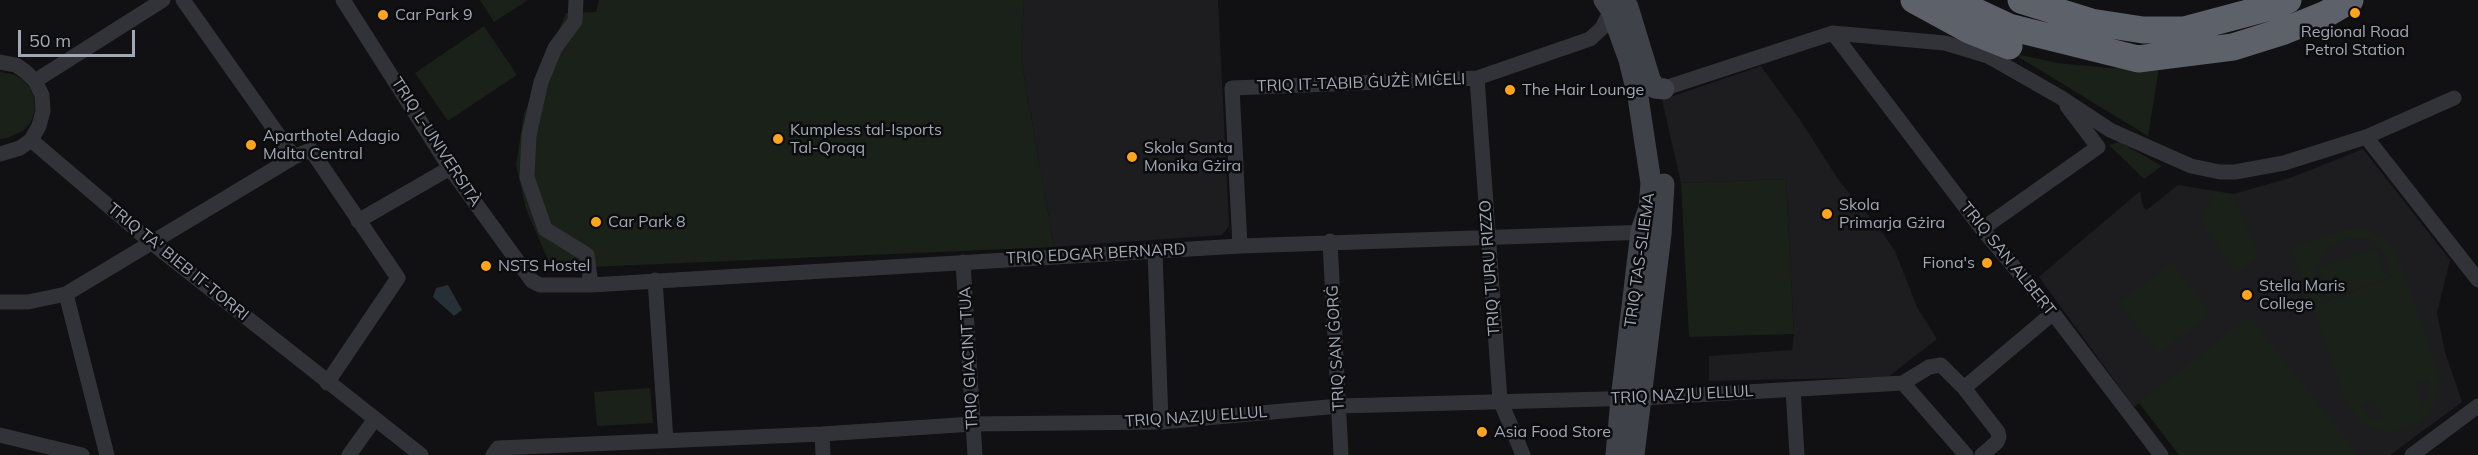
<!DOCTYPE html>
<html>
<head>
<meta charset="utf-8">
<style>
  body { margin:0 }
  #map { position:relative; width:2478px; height:455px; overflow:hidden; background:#111113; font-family:Mulish,sans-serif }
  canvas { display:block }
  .scale { position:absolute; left:18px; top:30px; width:117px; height:27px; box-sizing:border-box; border:3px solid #a1a8b5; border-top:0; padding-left:8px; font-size:18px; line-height:21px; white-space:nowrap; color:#a1a8b5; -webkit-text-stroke:4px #0c0c0e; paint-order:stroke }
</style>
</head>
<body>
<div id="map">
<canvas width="2478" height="455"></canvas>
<div class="scale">50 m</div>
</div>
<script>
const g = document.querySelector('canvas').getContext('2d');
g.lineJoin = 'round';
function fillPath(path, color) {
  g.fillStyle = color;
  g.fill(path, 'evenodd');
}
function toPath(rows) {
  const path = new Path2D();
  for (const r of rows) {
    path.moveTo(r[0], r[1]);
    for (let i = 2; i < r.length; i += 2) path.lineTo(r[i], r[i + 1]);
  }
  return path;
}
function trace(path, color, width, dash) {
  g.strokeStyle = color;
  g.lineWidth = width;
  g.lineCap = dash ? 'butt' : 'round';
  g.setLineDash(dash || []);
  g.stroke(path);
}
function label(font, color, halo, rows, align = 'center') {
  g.font = font + ' Mulish,sans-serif';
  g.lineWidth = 5;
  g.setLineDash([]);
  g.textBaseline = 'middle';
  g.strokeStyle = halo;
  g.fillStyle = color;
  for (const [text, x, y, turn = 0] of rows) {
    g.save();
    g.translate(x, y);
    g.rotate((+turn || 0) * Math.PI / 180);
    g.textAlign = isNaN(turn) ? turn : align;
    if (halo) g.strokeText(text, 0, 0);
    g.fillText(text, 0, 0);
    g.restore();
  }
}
fillPath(toPath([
  [1024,0,1218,0,1229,226,1222,235,1054,247,1021,59],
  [1761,66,1800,120,1840,182,1879,228,1895,251,1917,307,1937,339,1888,377,1709,381,1709,356,1792,350,1794,334,1786,179,1681,183,1662,100],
  [2363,149,2450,260,2437,313,2445,352,2462,402,2390,455,2179,455,2140,403,2134,407,2039,277,2140,191,2143,207,2147,210,2178,185,2233,194,2290,178]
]), '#1d1d20');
fillPath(toPath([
  [480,0,528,0,494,22],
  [599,0,1024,0,1021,59,1054,247,591,267,579,265,551,267,526,209,516,165,524,114,566,13,596,12],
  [484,26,517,75,448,121,415,73],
  [2012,53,2057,63,2110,68,2159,68,2148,136],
  [0,72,15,75,22,79,30,88,34,97,35,109,31,122,23,131,7,138,0,139],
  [2120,142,2162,166,2144,179,2109,145],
  [1786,179,1794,334,1689,337,1681,183],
  [2214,191,2233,194,2259,257,2236,274,2201,221],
  [2363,228,2381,236,2396,251,2437,367,2440,387,2435,403,2427,416,2414,425,2395,432,2381,431,2366,425,2358,419,2347,404,2291,248,2345,229],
  [2350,238,2369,239,2377,246,2386,258,2392,277,2323,303,2315,280,2316,266,2330,247],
  [2429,379,2428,397,2423,405,2415,384],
  [2374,400,2382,419,2382,420,2372,418,2361,405],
  [2376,248,2387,278,2328,299,2318,268],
  [2173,262,2211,314,2158,354,2119,303],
  [2250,316,2359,455,2179,455,2139,403],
  [650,388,653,423,597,426,594,392]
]), '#192119');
fillPath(toPath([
  [448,285,462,310,454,316,433,297,436,288]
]), '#263137');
trace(toPath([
  [183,0,294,157],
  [343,0,450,168,532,281,540,285,591,285,1240,246,1649,232],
  [576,0,575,21,555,48,541,82,529,135,527,177,545,229,587,255,591,285],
  [1833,33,1982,229,2053,313,2161,455],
  [0,62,16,65,26,72,35,81,42,95,43,111,39,126,31,140,20,148,0,154],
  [1477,78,1500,400,1523,455],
  [35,81,163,0],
  [1656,91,1833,33,1945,43,1988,56,2060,97,2110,130,2191,166,2220,172,2235,172,2284,163,2366,137,2454,98],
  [2366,137,2478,280],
  [31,140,152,243,421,455],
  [358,221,450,168],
  [1982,229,2098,147,2067,106],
  [1330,241,1341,455],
  [1240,246,1232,88,1477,78,1590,39,1602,28,1611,10],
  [1155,251,1161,422],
  [963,262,975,455],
  [655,280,666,440],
  [66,294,107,455],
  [0,302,28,302,66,294,294,157,311,150,398,278,327,383],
  [1903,383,1966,455],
  [1964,388,2053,313],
  [1793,389,1797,455],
  [822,434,823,455],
  [0,435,82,455],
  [349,455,374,420],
  [493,455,498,448,822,434,973,424,1161,422,1339,406,1642,398,1903,383,1929,367,1941,365,1964,388,1998,432,1999,437,1997,442,1982,455],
  [2412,455,2478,406]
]), '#323338', 15);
trace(toPath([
  [1604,0,1611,10,1629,60,1638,97,1651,183,1649,208,1641,231,1621,399,1616,455],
  [1622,1,1628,7,1650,79,1655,88,1664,89],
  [1634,455,1661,234,1664,184]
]), '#3f4248', 21);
trace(toPath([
  [1914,0,1969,30,2009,46],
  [1951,0,2009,27,2138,59,2233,47,2284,31,2326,14,2350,0],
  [2021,0,2091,22,2143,30,2184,30,2278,5,2288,0]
]), '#5d616a', 27);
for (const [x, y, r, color] of [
  [2355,13,6,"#ffa51d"],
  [383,15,6,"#ffa51d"],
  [1510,90,6,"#ffa51d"],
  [778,139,6,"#ffa51d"],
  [251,145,6,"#ffa51d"],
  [1132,157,6,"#ffa51d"],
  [1827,214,6,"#ffa51d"],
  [596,222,6,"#ffa51d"],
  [1987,263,6,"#ffa51d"],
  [486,266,6,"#ffa51d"],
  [2247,295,6,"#ffa51d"],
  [1482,432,6,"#ffa51d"]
]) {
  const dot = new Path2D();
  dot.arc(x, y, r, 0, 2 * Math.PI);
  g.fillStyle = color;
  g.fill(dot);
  trace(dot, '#0c0c0e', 2);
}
label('16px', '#a1a8b5', '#0c0c0e', [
  ["Car Park 9",395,15],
  ["Regional Road",2355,32,"center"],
  ["Petrol Station",2355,50,"center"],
  ["The Hair Lounge",1522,90],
  ["Kumpless tal-Isports",790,130],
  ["Tal-Qroqq",790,148],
  ["Aparthotel Adagio",263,136],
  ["Malta Central",263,154],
  ["Skola Santa",1144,148],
  ["Monika Gżira",1144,166],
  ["Skola",1839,205],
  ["Primarja Gżira",1839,223],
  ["Car Park 8",608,222],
  ["Fiona's",1975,263,"right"],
  ["NSTS Hostel",498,266],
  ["Stella Maris",2259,286],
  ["College",2259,304],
  ["Asia Food Store",1494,432]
], 'left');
label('16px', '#a1a8b5', '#0c0c0e', [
  ["TRIQ IT-TABIB ĠUŻÈ MIĊELI",1361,83,-2],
  ["TRIQ L-UNIVERSITÀ",436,142,57],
  ["TRIQ EDGAR BERNARD",1096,254,-3],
  ["TRIQ SAN ALBERT",2008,259,51],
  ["TRIQ TAS-SLIEMA",1640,260,-82],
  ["TRIQ TA' BIEB IT-TORRI",178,262,39],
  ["TRIQ TURU RIZZO",1490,268,-94],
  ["TRIQ SAN ĠORĠ",1336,348,-93],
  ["TRIQ GIACINT TUA",969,358,-93],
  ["TRIQ NAZJU ELLUL",1682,395,-3],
  ["TRIQ NAZJU ELLUL",1196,417,-4]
]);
</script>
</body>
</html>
